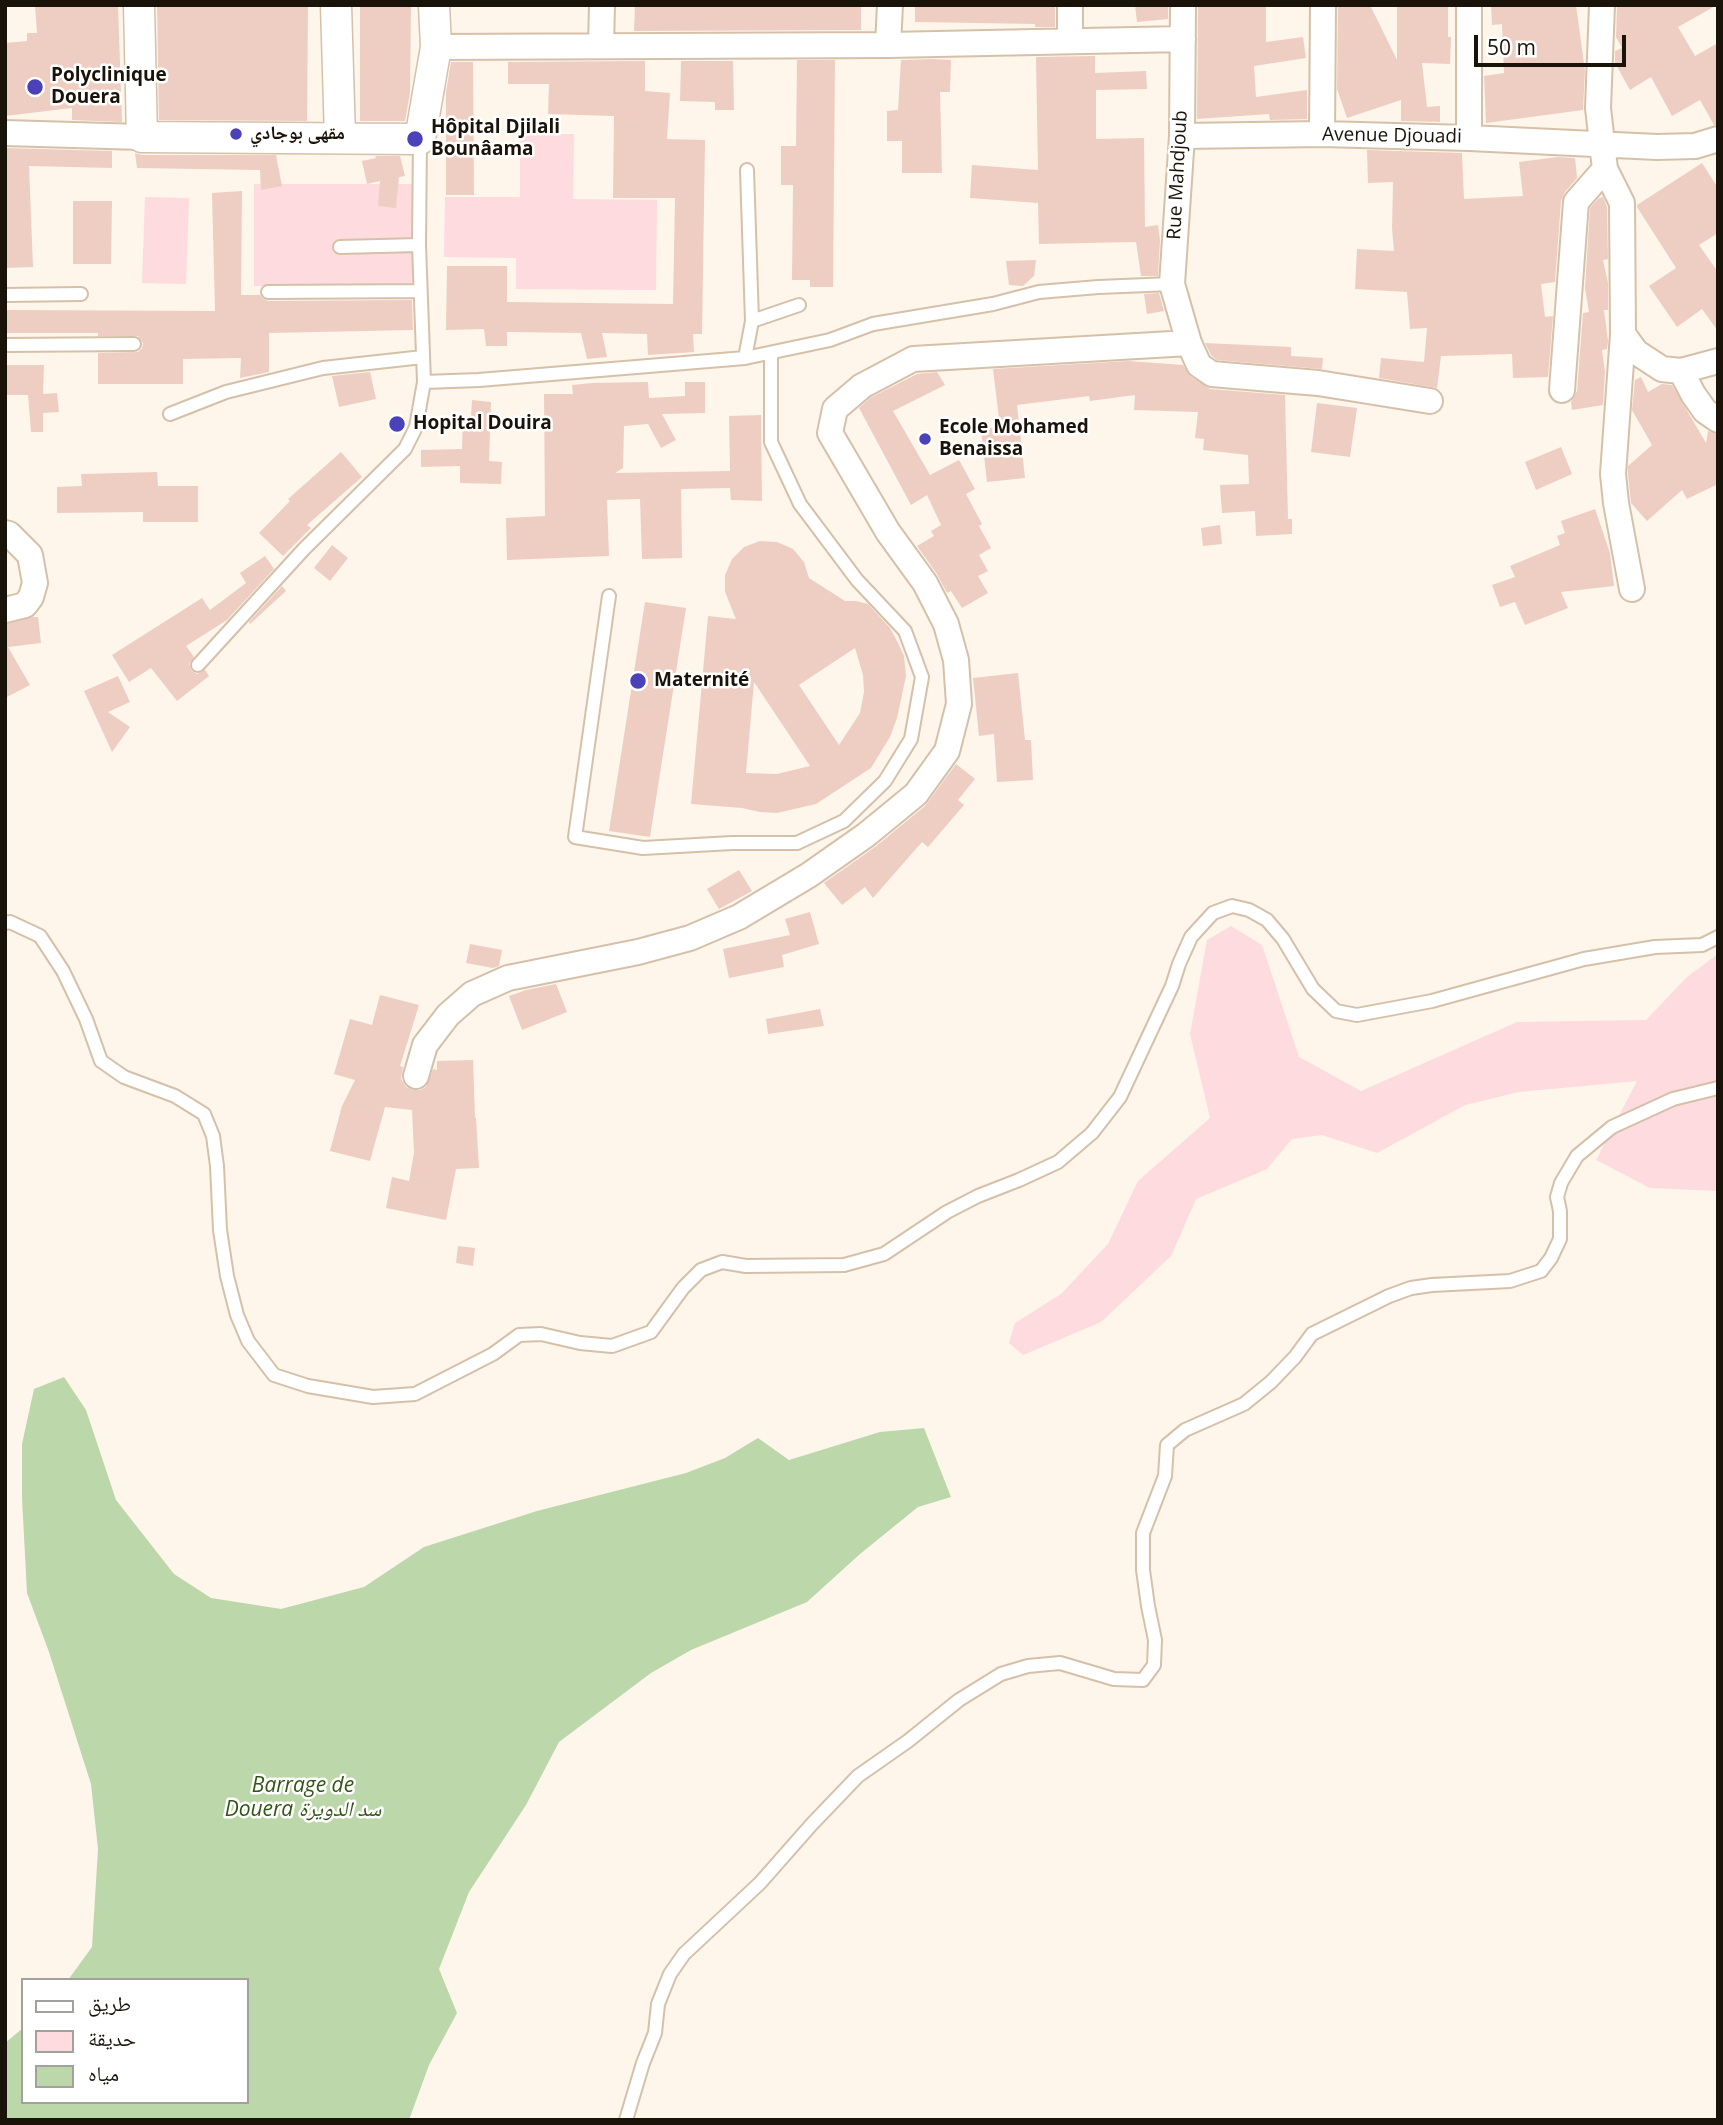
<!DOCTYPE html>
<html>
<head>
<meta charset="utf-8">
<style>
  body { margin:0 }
  #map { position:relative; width:1723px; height:2125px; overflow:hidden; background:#fef5eb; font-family:"Open Sans","Noto Naskh Arabic",sans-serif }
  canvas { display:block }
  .frame { position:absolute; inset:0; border:7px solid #1a130a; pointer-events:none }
  .legend { position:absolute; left:21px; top:1978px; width:228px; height:126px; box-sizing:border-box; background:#fff; border:2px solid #a3a19d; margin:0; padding:9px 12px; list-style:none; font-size:21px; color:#1a130a }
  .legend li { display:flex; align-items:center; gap:14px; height:35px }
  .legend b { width:35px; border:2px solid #a3a19d }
  .scale { position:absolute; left:1474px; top:35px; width:152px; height:32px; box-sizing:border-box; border:4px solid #1a130a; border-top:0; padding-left:9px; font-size:21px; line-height:24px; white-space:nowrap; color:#1a130a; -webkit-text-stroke:5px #fff; paint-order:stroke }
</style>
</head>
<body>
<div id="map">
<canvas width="1723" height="2125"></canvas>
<div class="frame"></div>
<ul class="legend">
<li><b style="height:9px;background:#fff"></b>طريق</li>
<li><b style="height:19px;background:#fedbde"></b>حديقة</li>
<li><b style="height:19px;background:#bcd7aa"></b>مياه</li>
</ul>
<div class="scale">50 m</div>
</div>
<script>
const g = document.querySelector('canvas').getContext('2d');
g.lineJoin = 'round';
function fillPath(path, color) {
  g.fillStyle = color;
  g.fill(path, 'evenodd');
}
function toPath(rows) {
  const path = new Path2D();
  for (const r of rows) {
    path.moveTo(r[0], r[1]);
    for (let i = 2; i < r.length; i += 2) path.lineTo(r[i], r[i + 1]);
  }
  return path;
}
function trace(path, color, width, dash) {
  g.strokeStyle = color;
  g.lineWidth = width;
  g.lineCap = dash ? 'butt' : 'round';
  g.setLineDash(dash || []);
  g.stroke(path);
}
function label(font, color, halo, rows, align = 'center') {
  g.font = font + ' "Open Sans","Noto Naskh Arabic",sans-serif';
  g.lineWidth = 5;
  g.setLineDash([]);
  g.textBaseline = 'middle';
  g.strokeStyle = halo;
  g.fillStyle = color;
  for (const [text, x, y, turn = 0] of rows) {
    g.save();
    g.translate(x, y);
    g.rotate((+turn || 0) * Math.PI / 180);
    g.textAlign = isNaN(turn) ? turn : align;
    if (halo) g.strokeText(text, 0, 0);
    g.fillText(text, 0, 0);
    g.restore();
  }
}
fillPath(toPath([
  [520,134,574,134,573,199,657,200,656,290,516,289,516,258,444,257,445,197,520,197],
  [254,184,415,184,415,285,254,286],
  [145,197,189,198,186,284,142,283],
  [1231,926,1262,945,1299,1057,1361,1091,1517,1022,1646,1020,1687,977,1718,954,1718,1191,1650,1188,1596,1160,1637,1081,1519,1092,1465,1105,1377,1153,1322,1135,1292,1139,1267,1169,1196,1199,1171,1256,1101,1322,1023,1355,1009,1343,1015,1323,1061,1294,1108,1244,1138,1181,1210,1118,1190,1034,1207,940]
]), '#fedbde');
fillPath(toPath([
  [64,1377,86,1410,116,1500,174,1574,211,1598,281,1609,364,1587,424,1547,537,1511,686,1473,725,1458,758,1438,789,1460,880,1432,924,1428,951,1497,918,1507,860,1554,807,1602,691,1650,651,1673,559,1742,526,1805,469,1892,439,1969,457,2013,429,2065,409,2120,5,2120,5,2043,23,2028,23,2102,247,2102,247,1980,68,1980,92,1947,98,1849,91,1784,49,1652,27,1593,22,1498,22,1444,34,1389]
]), '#bcd7aa');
fillPath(toPath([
  [35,5,118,5,122,122,72,120,72,108,5,116,5,43,27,41,27,33,37,33],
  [157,5,308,5,307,121,159,120],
  [360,5,411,5,410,93,405,121,360,121],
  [635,5,861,5,861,30,634,31],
  [915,5,1055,5,1055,27,1035,27,1035,24,915,22],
  [1135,5,1168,5,1168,19,1137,22],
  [1198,5,1266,5,1266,42,1303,37,1306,58,1254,66,1256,97,1307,90,1307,119,1270,120,1269,114,1197,119],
  [1338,5,1370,5,1397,60,1397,5,1448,5,1448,37,1451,37,1450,64,1422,63,1427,107,1440,106,1440,122,1401,121,1401,100,1347,118,1337,89],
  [1491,5,1576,5,1585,71,1583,110,1486,123,1484,76,1504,73,1502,24,1492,25],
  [1617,5,1717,5,1678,27,1695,56,1718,43,1718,125,1714,125,1700,100,1672,116,1651,77,1630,90,1615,63,1615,51,1622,48,1616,37],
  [1095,56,1095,73,1146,71,1147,89,1096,90,1096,139,1144,138,1145,227,1158,225,1160,240,1158,276,1141,276,1136,242,1039,244,1038,203,970,198,972,165,1038,170,1036,57],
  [933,59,951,60,950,92,940,92,942,173,902,173,902,141,887,141,887,111,898,110,901,60],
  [797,60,835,60,833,287,810,287,810,280,792,280,793,185,781,185,781,146,796,146],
  [645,61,645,91,670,93,667,139,705,140,702,334,693,334,694,352,648,355,647,334,602,333,607,357,587,359,581,333,507,332,507,346,486,346,484,329,446,330,447,266,507,266,507,302,673,304,675,198,613,198,614,116,548,114,549,84,508,84,508,62],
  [681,61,733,61,734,110,715,110,715,102,680,101],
  [451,62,473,62,474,195,446,195,446,92],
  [5,148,112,151,112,168,29,166,33,267,5,268],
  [1367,150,1462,153,1464,199,1523,196,1519,162,1558,157,1575,158,1577,178,1565,192,1561,201,1555,282,1541,284,1545,317,1553,316,1548,377,1513,378,1512,354,1441,356,1437,388,1379,378,1381,358,1424,362,1427,328,1410,329,1407,292,1355,289,1357,249,1394,251,1392,228,1393,182,1368,183],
  [135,153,142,155,276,155,282,186,261,190,260,170,137,168],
  [375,156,400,156,405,176,399,177,396,208,378,206,380,181,367,184,362,161,376,158],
  [1702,163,1718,188,1718,233,1699,245,1718,272,1718,331,1702,309,1677,327,1649,286,1676,268,1637,207,1637,205],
  [242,191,241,295,260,295,263,299,268,301,412,300,413,330,269,333,269,372,240,378,241,358,183,359,183,384,98,384,98,353,138,352,142,348,143,343,138,336,98,336,98,333,5,333,5,310,215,311,212,193],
  [1603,197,1607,207,1608,259,1603,260,1608,283,1608,310,1604,310,1608,341,1607,349,1602,350,1605,372,1603,405,1572,410,1571,402,1577,391,1583,313,1589,312,1585,288,1590,208,1599,198],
  [73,201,112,201,111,264,73,264],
  [1036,260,1034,276,1023,286,1009,285,1006,261],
  [1159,293,1164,311,1147,314,1144,294],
  [1205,343,1291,347,1291,356,1323,358,1322,369,1217,360,1211,355],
  [1128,361,1183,365,1191,377,1210,389,1285,395,1288,519,1292,519,1292,534,1256,536,1255,511,1222,513,1220,485,1249,484,1248,455,1203,450,1204,439,1195,438,1198,412,1134,410,1135,395,1090,401,1089,396,1017,405,1025,478,987,482,981,429,1000,427,993,369],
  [5,365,44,365,43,394,57,393,59,412,43,413,43,432,31,432,28,395,5,395],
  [370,372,376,399,339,407,332,376],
  [937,372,945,385,893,411,930,475,959,460,975,489,966,494,982,524,979,526,991,548,979,555,988,571,978,576,988,593,962,608,951,591,947,593,937,574,917,546,934,536,931,531,941,525,927,495,911,505,859,408,870,398,917,374],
  [1641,377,1648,392,1662,384,1672,385,1706,443,1708,431,1718,435,1718,484,1687,499,1682,490,1647,521,1631,503,1628,474,1628,466,1652,445,1632,410,1635,380],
  [648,382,649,398,685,396,685,382,705,382,705,413,662,414,676,440,661,448,648,424,624,426,623,468,615,473,730,471,729,416,761,415,762,501,731,500,730,488,681,489,682,558,642,559,640,499,607,500,609,556,507,560,506,518,545,516,544,394,573,394,572,385,592,383],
  [472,400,491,402,489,461,502,462,501,484,460,483,460,466,421,467,421,450,462,449,463,416,471,416],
  [1317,403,1357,408,1350,457,1311,452],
  [1561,447,1572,474,1536,490,1525,462],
  [341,452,362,477,307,525,311,528,283,556,259,533,290,501,288,499],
  [157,472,158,486,198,486,198,522,143,522,143,512,57,513,57,487,82,486,81,474],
  [1595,509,1610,553,1614,586,1561,592,1568,608,1525,625,1515,602,1500,607,1492,585,1515,577,1510,566,1560,545,1557,536,1565,533,1561,521],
  [1220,525,1222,544,1203,546,1201,528],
  [760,541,777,542,793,549,804,562,809,578,845,601,856,601,868,604,890,628,898,643,904,656,906,676,897,718,890,737,871,768,816,804,777,813,760,812,742,808,691,804,708,616,736,619,725,592,725,575,732,559,744,547],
  [855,648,863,675,864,692,860,713,839,745,799,685],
  [754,682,810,766,777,774,746,773],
  [332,545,348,558,330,581,314,568],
  [265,556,274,569,227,620,186,646,194,657,189,664,192,671,197,674,205,670,209,676,177,701,151,668,129,682,112,655,202,598,210,610,246,583,240,573],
  [282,586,286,591,250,624,249,622],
  [645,602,686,608,650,837,609,831],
  [32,617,38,617,41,643,8,647,30,685,5,698,5,624],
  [1018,673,1025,740,1031,740,1033,780,997,782,994,734,979,736,973,678],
  [118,676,130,702,108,712,130,727,112,752,84,691],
  [956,764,975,779,958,800,964,805,928,847,922,842,873,898,865,887,842,905,824,883,875,847,925,806],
  [739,870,752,891,719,909,707,889],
  [810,912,819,944,782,955,784,967,729,978,723,949,790,935,785,919],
  [470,944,502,950,499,966,493,968,466,963],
  [556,984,567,1012,522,1030,509,996,526,990],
  [380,995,419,1005,400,1066,403,1067,401,1079,406,1087,413,1090,420,1090,426,1087,433,1069,437,1070,437,1061,473,1060,475,1118,476,1118,479,1168,456,1169,446,1220,386,1208,392,1177,409,1181,414,1153,412,1110,385,1107,370,1161,330,1151,342,1106,355,1080,334,1074,350,1019,372,1025],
  [820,1009,824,1026,768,1034,766,1019],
  [458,1246,475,1248,473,1266,456,1263]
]), '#eecec2');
const service = toPath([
  [420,139,419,245,424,382,479,380,745,358,830,340,873,324,993,304,1039,292,1098,287,1172,284],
  [340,247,419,245],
  [268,292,420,291],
  [5,295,81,294],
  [752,321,799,305],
  [5,345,134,344],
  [745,358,752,321,747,170],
  [170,414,226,392,323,368,423,357],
  [609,596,575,837,643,848,732,843,797,843,844,821,885,781,911,739,922,677,905,631,857,580,800,504,771,442,771,353],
  [198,665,304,549,405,449,416,427,424,382],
  [5,923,10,922,40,936,63,971,86,1019,101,1061,124,1077,175,1096,204,1114,213,1136,217,1166,220,1230,227,1276,237,1315,248,1341,274,1375,308,1386,373,1397,415,1394,493,1354,519,1335,541,1334,580,1343,612,1346,651,1332,683,1288,701,1270,722,1262,746,1266,844,1265,884,1254,947,1212,978,1196,1019,1180,1058,1162,1092,1133,1120,1097,1172,986,1179,964,1191,937,1213,913,1232,906,1249,910,1267,920,1283,939,1313,989,1336,1011,1357,1015,1432,1001,1584,959,1655,947,1702,945,1718,937],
  [626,2120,643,2063,655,2033,658,2004,670,1974,684,1954,760,1883,812,1824,858,1776,908,1741,959,1700,1001,1674,1028,1666,1060,1663,1114,1679,1143,1680,1154,1665,1155,1640,1148,1606,1143,1570,1143,1533,1165,1476,1167,1445,1185,1430,1244,1404,1271,1382,1295,1357,1312,1334,1389,1296,1411,1288,1432,1285,1510,1281,1541,1271,1551,1258,1560,1239,1560,1211,1557,1197,1561,1183,1577,1156,1612,1127,1673,1099,1718,1088]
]);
const minor = toPath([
  [1070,5,1070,41],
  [1183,5,1182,136,1172,284,1189,343,1199,365,1212,374,1318,383,1430,401],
  [1469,5,1469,138],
  [1602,5,1598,108,1605,169,1622,203,1623,334,1636,352,1662,369,1681,371,1718,361],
  [888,45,890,5],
  [601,46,602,5],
  [436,47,888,45,1183,39],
  [5,133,142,137],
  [1322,134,1323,5],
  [1182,136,1322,134,1469,138,1657,147,1695,146,1718,139],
  [1623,334,1613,474,1616,503,1632,589],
  [1681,371,1693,394,1705,411,1718,420],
  [1562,390,1576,202,1605,169],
  [5,533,9,534,30,555,35,583,31,597,25,605,5,610],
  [416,1076,425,1045,448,1015,472,994,508,978,638,952,690,938,739,917,809,875,866,835,916,794,947,751,959,704,956,660,946,624,925,583,888,532,830,433,835,409,862,386,913,359,1189,343]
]);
const tertiary = toPath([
  [139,5,142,137,420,139,436,47,434,5],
  [336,5,340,138]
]);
trace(service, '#d5c1a9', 16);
trace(minor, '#d5c1a9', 28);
trace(tertiary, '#d5c1a9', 33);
trace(service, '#fff', 12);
trace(minor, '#fff', 24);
trace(tertiary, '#fff', 30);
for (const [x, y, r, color] of [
  [35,87,9,"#4b41b8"],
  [236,134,7,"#4b41b8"],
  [415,139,9,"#4b41b8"],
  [397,424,9,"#4b41b8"],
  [925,439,7,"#4b41b8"],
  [638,681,9,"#4b41b8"]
]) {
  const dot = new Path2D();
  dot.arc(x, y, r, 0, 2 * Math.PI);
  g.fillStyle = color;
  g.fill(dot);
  trace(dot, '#fff', 2.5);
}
label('bold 19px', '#1a130a', '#fff', [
  ["Polyclinique",51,76],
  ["Douera",51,98],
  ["Hôpital Djilali",431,128],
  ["Bounâama",431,150],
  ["مقهى بوجادي",250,134],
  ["Hopital Douira",413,424],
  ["Ecole Mohamed",939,428],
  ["Benaissa",939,450],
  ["Maternité",654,681]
], 'left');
label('19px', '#1a130a', '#fff', [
  ["Avenue Djouadi",1392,136,1],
  ["Rue Mahdjoub",1178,175,-87]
]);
label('italic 21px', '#335416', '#fff', [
  ["Barrage de",303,1786],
  ["Douera سد الدويرة",303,1810]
]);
</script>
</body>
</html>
